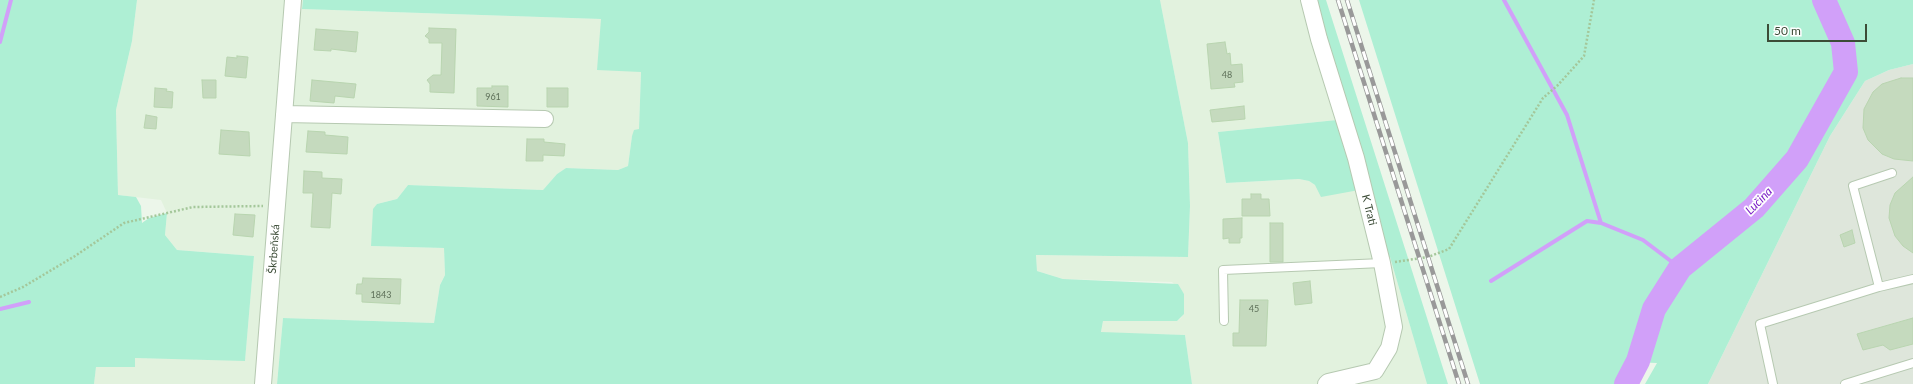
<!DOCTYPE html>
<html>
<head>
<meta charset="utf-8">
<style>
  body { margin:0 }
  #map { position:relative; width:1913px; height:384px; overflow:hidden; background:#ecf6ea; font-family:Lato,sans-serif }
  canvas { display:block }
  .scale { position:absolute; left:1767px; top:24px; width:100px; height:18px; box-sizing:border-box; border:2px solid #3c4c37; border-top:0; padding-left:5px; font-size:12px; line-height:14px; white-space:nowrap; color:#3c4c37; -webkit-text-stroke:3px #fff; paint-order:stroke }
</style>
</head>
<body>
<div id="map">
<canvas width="1913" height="384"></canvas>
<div class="scale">50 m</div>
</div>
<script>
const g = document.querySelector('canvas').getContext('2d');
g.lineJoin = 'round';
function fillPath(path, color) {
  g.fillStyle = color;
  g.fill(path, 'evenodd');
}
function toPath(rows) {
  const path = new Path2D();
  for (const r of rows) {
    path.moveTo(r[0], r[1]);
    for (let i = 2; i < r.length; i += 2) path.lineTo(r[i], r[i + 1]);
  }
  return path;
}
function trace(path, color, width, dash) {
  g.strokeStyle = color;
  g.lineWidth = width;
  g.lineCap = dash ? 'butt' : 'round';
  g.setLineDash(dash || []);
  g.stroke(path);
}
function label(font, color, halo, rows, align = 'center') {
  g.font = font + ' Lato,sans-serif';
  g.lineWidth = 3.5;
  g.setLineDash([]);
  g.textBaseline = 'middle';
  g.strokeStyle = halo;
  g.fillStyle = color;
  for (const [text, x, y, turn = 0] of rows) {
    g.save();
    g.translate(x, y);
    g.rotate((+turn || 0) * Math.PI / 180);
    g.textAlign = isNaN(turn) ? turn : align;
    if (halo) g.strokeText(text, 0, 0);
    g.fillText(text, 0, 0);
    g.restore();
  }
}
fillPath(toPath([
  [137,0,303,0,302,9,601,19,641,71,639,129,632,136,628,166,618,170,566,168,557,174,543,190,408,185,397,199,377,204,371,246,444,248,445,275,440,285,434,323,283,318,277,384,94,384,96,366,135,367,135,358,245,360,254,256,177,250,165,235,167,213,161,200,118,195,116,110,132,41],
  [1160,0,1304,0,1337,120,1218,132,1226,183,1299,179,1309,181,1315,185,1359,190,1375,258,1390,257,1427,384,1192,384,1185,335,1101,333,1103,321,1177,321,1181,318,1184,313,1184,294,1172,282,1063,279,1037,271,1036,255,1188,257,1190,206,1188,143]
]), '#e2f2de');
fillPath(toPath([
  [1913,64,1913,384,1708,384,1830,136,1865,81,1889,70]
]), '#dee6db');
fillPath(toPath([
  [0,0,137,0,132,41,116,110,118,195,136,197,141,206,142,223,149,218,167,213,165,235,177,250,254,256,245,361,135,358,135,367,96,367,94,384,0,384],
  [303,0,1160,0,1188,143,1190,206,1188,257,1036,255,1037,271,1063,279,1178,284,1184,294,1184,314,1177,321,1103,321,1101,332,1185,335,1192,384,277,384,283,318,434,323,440,285,445,275,444,248,371,246,373,209,377,204,397,199,408,185,543,190,557,174,566,168,618,170,628,166,632,136,634,130,639,129,641,72,597,70,601,19,302,9],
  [1313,0,1326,0,1448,384,1427,384,1390,257,1384,257],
  [1359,0,1913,0,1913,64,1889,70,1865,81,1830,136,1708,384,1645,384,1657,363,1631,362,1620,384,1480,384],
  [1337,120,1359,190,1321,197,1315,185,1309,181,1299,179,1226,183,1218,132]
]), '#aeefd4');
trace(toPath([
  [1504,0,1567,115,1601,223,1643,240,1680,268],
  [0,42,11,0],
  [1491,281,1587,221,1601,223],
  [0,309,29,302]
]), '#d1a0f9', 4);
trace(toPath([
  [1626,384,1638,361,1654,309,1680,268,1754,208,1797,159,1846,72,1843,43,1824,0]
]), '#d1a0f9', 24);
const building = toPath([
  [429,28,456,29,454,93,430,92,430,84,427,80,433,75,441,75,442,43,429,43,429,39,425,36,429,32,429,28],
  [316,29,358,32,356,52,331,49,331,51,314,50,316,29],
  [1225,42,1227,54,1230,53,1231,65,1242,64,1243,82,1234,83,1235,87,1211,89,1207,44,1225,42],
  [237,56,248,57,246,78,225,76,227,57,237,58,237,56],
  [1901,78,1913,78,1913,161,1894,159,1882,154,1868,140,1863,128,1864,109,1873,92,1882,84,1901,78],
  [202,80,216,80,216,98,203,98,202,80],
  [312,80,356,84,354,98,335,96,334,103,310,101,312,80],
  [492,86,508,86,508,107,477,106,477,88,492,88,492,86],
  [155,88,167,89,166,91,173,92,172,108,154,107,155,88],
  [547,88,568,88,568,107,547,107,547,88],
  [1244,106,1245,119,1212,122,1210,110,1244,106],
  [146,115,157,117,156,129,144,128,146,115],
  [221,130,249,132,250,156,219,154,221,130],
  [308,131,325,132,325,135,348,137,347,154,306,152,308,131],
  [527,139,544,139,544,142,565,144,564,156,543,155,543,161,526,161,527,139],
  [304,171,322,172,322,178,342,179,341,194,332,193,330,228,311,227,313,193,303,193,304,171],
  [1913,177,1913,253,1903,246,1895,236,1889,218,1890,205,1895,193,1913,177],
  [1251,194,1261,194,1261,199,1269,199,1270,216,1242,216,1242,199,1251,199,1251,194],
  [235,214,255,215,253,237,233,235,235,214],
  [1242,218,1242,238,1240,238,1240,243,1229,243,1229,238,1223,239,1223,219,1242,218],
  [1270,223,1283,223,1283,262,1270,262,1270,223],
  [1852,230,1855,243,1844,247,1840,235,1852,230],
  [363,278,401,279,400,304,362,302,362,294,356,294,357,284,362,284,363,278],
  [1310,281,1312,303,1295,305,1293,283,1310,281],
  [1240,300,1268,300,1266,346,1233,346,1233,333,1239,333,1240,300],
  [1913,318,1913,344,1890,350,1883,345,1863,350,1857,334,1913,318]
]);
fillPath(building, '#c5dabe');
trace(building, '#b9d5b0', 1);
const service = toPath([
  [1879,287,1853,186,1892,173],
  [1224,321,1223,270,1382,263],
  [1773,384,1760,324,1879,287,1913,279],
  [1845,384,1913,363]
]);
const minor = toPath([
  [1309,0,1319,39,1356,158,1382,263,1394,327,1389,348,1375,371,1328,382,1326,384],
  [284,114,545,119],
  [263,384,293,0]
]);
trace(service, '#b6c9b1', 10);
trace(minor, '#b6c9b1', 18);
trace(toPath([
  [1395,262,1428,257,1449,249,1543,98,1558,85,1584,56,1594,0],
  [0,297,23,287,75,256,124,223,193,207,263,206]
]), '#a4c79a', 2.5, [2, 2]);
trace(service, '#fff', 8);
trace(minor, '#fff', 16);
const rail = toPath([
  [1338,0,1459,384],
  [1347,0,1468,384]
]);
trace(rail, '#999', 4.5);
trace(rail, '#fff', 3, [9]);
label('9px', '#5e7059', null, [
  ["48",1227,75],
  ["961",493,97],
  ["1843",381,295],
  ["45",1254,309]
]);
label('11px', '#3c4c37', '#fff', [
  ["K Trati",1369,210,76],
  ["Škrbeňská",274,249,-86]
]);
label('italic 12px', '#7d21c6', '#fff', [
  ["Lučina",1759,201,-46]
]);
</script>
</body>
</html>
